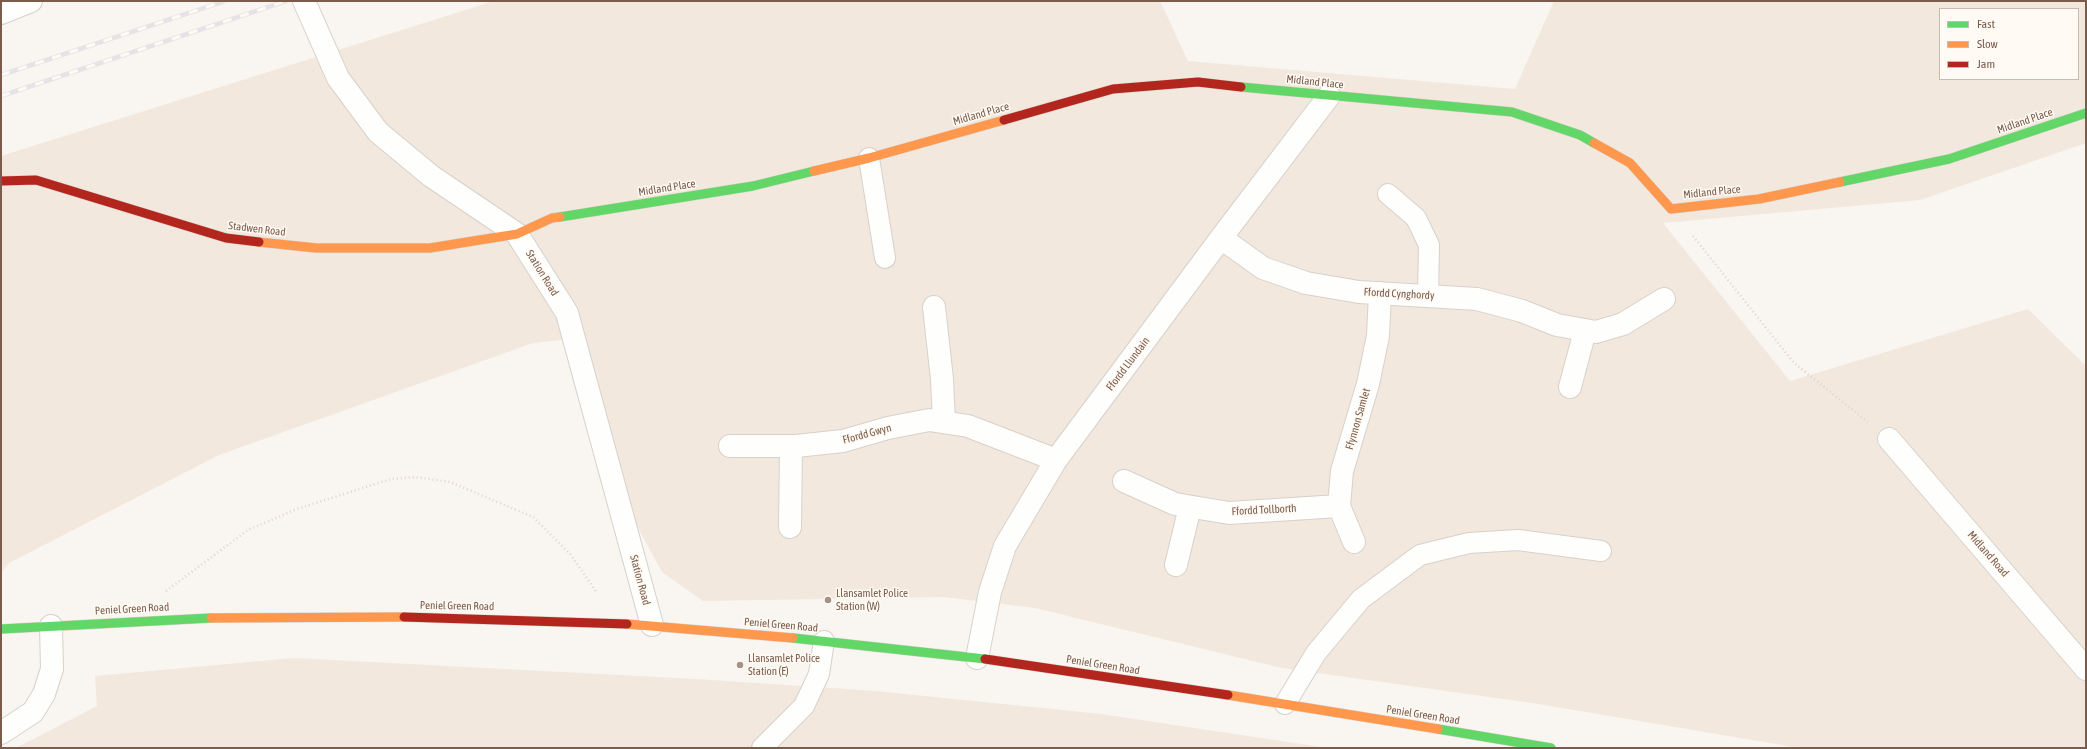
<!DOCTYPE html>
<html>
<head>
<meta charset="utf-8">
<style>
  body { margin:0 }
  #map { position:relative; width:2087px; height:749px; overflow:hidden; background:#f9f5f0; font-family:"Asap Condensed",sans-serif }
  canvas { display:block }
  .frame { position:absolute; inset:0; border:2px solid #7a5c4d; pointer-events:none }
  .legend { position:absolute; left:1939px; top:8px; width:140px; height:72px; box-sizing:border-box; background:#fffaf3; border:1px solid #cabbb1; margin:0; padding:5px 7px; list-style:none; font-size:12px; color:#7a5c4d }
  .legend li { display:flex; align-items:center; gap:8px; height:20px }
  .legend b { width:20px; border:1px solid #cabbb1 }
</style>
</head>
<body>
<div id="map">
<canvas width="2087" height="749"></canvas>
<div class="frame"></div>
<ul class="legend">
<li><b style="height:5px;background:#63d668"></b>Fast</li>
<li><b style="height:5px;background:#ff974d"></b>Slow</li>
<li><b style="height:5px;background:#b3261e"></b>Jam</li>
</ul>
</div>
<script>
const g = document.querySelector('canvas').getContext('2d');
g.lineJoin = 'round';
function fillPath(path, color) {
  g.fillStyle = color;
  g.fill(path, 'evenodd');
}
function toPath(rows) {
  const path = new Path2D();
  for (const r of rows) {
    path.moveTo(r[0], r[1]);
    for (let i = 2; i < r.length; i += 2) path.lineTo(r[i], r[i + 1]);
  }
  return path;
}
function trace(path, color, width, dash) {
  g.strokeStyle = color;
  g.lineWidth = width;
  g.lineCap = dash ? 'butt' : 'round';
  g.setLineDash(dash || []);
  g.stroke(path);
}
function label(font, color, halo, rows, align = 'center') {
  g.font = font + ' "Asap Condensed",sans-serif';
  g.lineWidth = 3;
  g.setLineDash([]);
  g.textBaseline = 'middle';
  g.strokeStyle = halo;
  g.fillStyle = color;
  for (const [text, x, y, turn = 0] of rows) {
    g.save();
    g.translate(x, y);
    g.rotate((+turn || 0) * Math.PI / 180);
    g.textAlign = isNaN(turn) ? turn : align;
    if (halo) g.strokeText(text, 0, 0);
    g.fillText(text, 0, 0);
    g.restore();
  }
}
fillPath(toPath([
  [494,1,1160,1,1188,61,1515,89,1554,1,2086,1,2086,143,1920,200,1663,223,1790,381,2028,309,2086,366,2086,748,1800,748,1532,703,1282,668,1035,608,944,597,703,601,662,572,630,513,580,338,533,343,219,455,9,563,1,573,1,156],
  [1940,9,2078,9,2078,79,1940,79],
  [294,658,696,679,876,691,1101,714,1328,748,16,748,97,706,95,676]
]), '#f2e8de');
const lane = toPath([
  [869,158,885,258],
  [1388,194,1416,218,1429,245,1428,296],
  [1285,704,1316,653,1361,599,1420,555,1469,543,1518,540,1601,551],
  [762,748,804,706,819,674,824,641]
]);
const street = toPath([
  [304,1,338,78,378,132,431,176,517,234,567,313,652,625],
  [1,13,31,1],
  [1221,238,1263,268,1306,283,1359,292,1477,299,1522,311,1557,325,1596,332,1623,324,1664,299],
  [934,307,942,379,944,422],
  [1570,387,1585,331],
  [1889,439,2086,669],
  [730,446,796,446,843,441,888,428,929,420,968,426,1056,460],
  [1124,481,1175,504,1229,513,1339,506],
  [790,527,791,446],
  [1354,542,1339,506,1342,471,1368,384,1378,336,1380,293],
  [1176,565,1190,507],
  [977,658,990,592,1005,546,1056,460,1221,238,1329,96],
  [1,733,33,712,44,694,52,669,51,626]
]);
const fast = toPath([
  [1241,87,1512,112,1580,135,1594,143],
  [1840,182,1949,159,2086,113],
  [560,217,753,186,814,171],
  [1,629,211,618],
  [793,638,985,659],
  [1438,729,1551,748]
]);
const slow = toPath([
  [1594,143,1630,163,1671,209,1759,199,1840,182],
  [814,171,869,158,1004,120],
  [259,242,316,248,430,248,517,234,552,218,560,217],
  [211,618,404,617],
  [627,624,793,638],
  [1228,695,1438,729]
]);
const jam = toPath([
  [1004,120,1113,89,1198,82,1241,87],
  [1,181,36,180,226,238,259,242],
  [404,617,627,624],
  [985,659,1228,695]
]);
trace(lane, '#d7d1cb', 22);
trace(street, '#d7d1cb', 24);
trace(fast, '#d9d2cb', 10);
trace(slow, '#d9d2cb', 10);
trace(jam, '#d9d2cb', 10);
trace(toPath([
  [1693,236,1794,363,1868,422],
  [166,591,248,530,297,509,391,479,415,477,450,482,533,517,571,555,597,593]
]), '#dcd5d0', 2.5, [1, 3]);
trace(lane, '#fefefd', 20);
trace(street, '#fefefd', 22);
trace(fast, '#63d668', 9);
trace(slow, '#ff974d', 9);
trace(jam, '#b3261e', 9);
const rail = toPath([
  [1,75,225,1],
  [1,96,286,1]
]);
trace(rail, '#e6e3e7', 4.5);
trace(rail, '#fffaf3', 3, [9]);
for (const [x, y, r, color] of [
  [828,600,4,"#a69286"],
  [740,665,4,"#a69286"]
]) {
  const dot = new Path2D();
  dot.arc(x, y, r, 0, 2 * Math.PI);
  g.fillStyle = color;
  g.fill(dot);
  trace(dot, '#fffaf3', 1.5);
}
label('11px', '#7a5c4d', '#fffaf3', [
  ["Midland Place",1315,82,6],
  ["Midland Place",981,114,-16],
  ["Midland Place",2025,121,-19],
  ["Midland Place",667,188,-9],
  ["Midland Place",1712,192,-6],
  ["Stadwen Road",257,229,7],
  ["Station Road",542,273,58],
  ["Ffordd Cynghordy",1399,294,3],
  ["Ffordd Llundain",1128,364,-53],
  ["Ffynnon Samlet",1358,419,-74],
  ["Ffordd Gwyn",867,434,-15],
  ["Ffordd Tollborth",1264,510,-3],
  ["Midland Road",1988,554,49],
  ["Station Road",640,580,75],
  ["Peniel Green Road",457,606,1],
  ["Peniel Green Road",132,609,-3],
  ["Peniel Green Road",781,625,5],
  ["Peniel Green Road",1103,665,9],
  ["Peniel Green Road",1423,715,9]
]);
label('11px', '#7a5c4d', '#fffaf3', [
  ["Llansamlet Police",836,594],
  ["Station (W)",836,607],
  ["Llansamlet Police",748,659],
  ["Station (E)",748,672]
], 'left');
</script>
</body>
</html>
